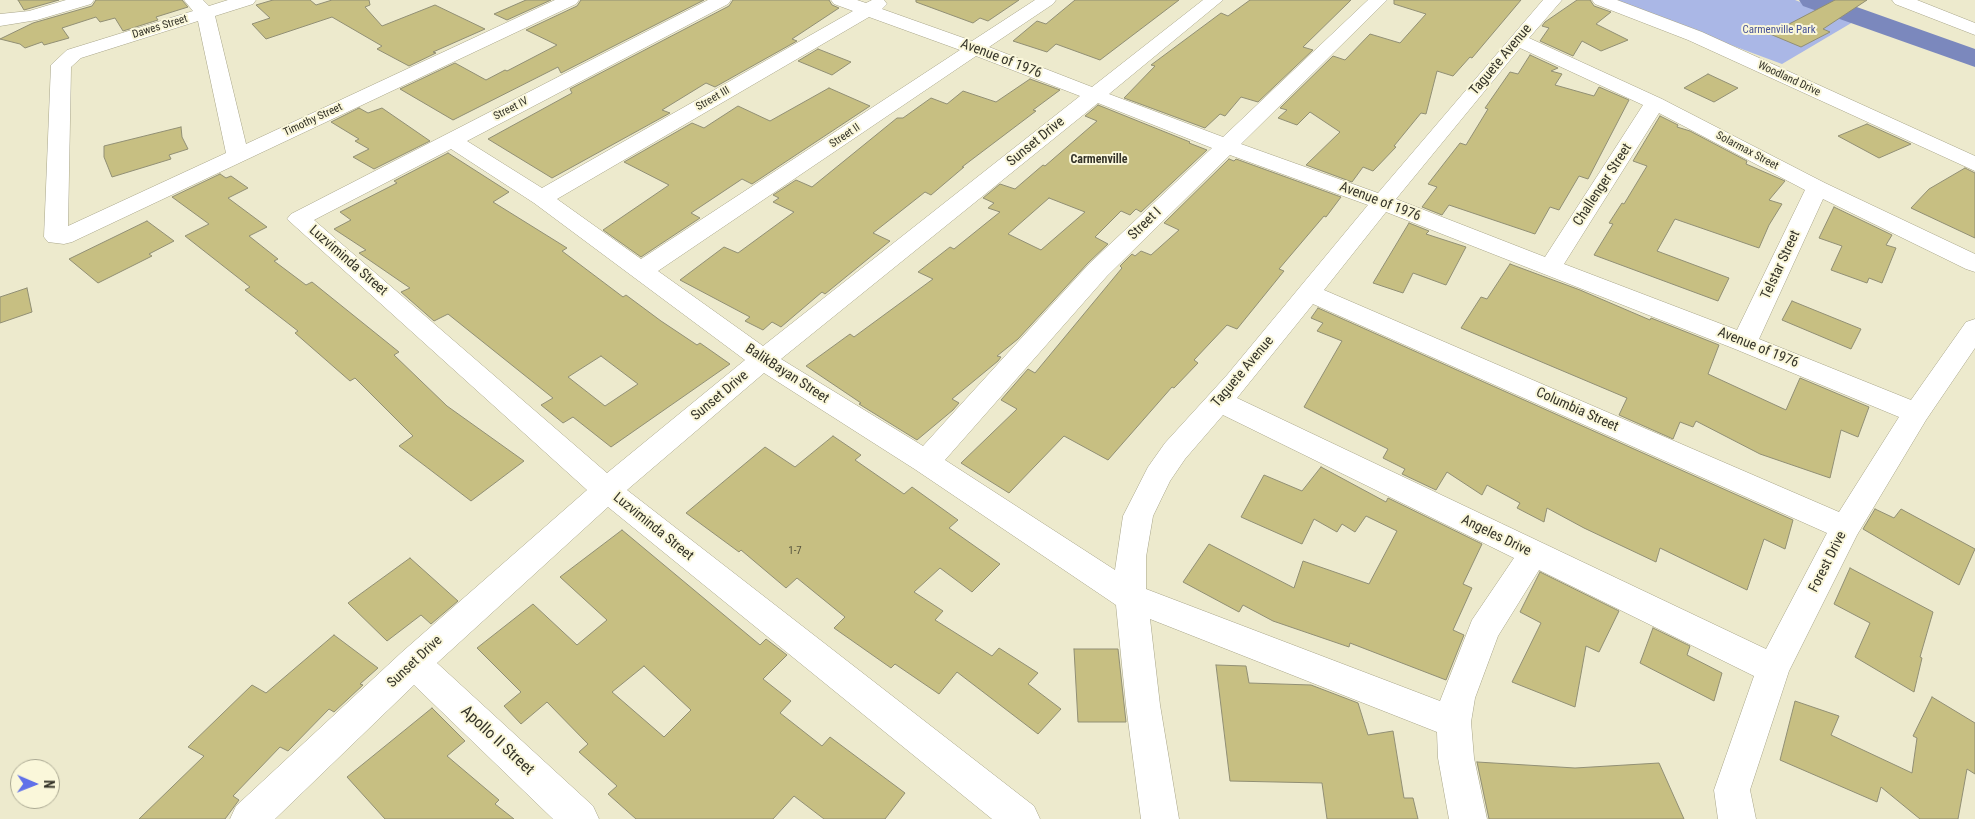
<!DOCTYPE html>
<html>
<head>
<meta charset="utf-8">
<style>
  body { margin:0 }
  #map { position:relative; width:1975px; height:819px; overflow:hidden; background:#edeacd; font-family:"Roboto Condensed",sans-serif }
  canvas { display:block }
  .north { position:absolute; left:10px; top:759px; width:50px; height:50px; box-sizing:border-box; background:#faf7da; border:1px solid #aba993; border-radius:50%; rotate:91deg; font-size:14px; font-weight:700; line-height:20px; text-align:center; color:#353429 }
  .north::after { content:''; display:block; margin:auto; width:18px; height:22px; background:#6071e9; clip-path:polygon(50% 0,100% 100%,50% 72%,0 100%) }
</style>
</head>
<body>
<div id="map">
<canvas width="1975" height="819"></canvas>
<div class="north">N</div>
</div>
<script>
const g = document.querySelector('canvas').getContext('2d');
g.lineJoin = 'round';
function fillPath(path, color) {
  g.fillStyle = color;
  g.fill(path, 'evenodd');
}
function toPath(rows) {
  const path = new Path2D();
  for (const r of rows) {
    path.moveTo(r[0], r[1]);
    for (let i = 2; i < r.length; i += 2) path.lineTo(r[i], r[i + 1]);
  }
  return path;
}
function trace(path, color, width, dash) {
  g.strokeStyle = color;
  g.lineWidth = width;
  g.lineCap = dash ? 'butt' : 'round';
  g.setLineDash(dash || []);
  g.stroke(path);
}
function label(font, color, halo, rows, align = 'center') {
  g.font = font + ' "Roboto Condensed",sans-serif';
  g.lineWidth = 4;
  g.setLineDash([]);
  g.textBaseline = 'middle';
  g.strokeStyle = halo;
  g.fillStyle = color;
  for (const [text, x, y, turn = 0] of rows) {
    g.save();
    g.translate(x, y);
    g.rotate((+turn || 0) * Math.PI / 180);
    g.textAlign = isNaN(turn) ? turn : align;
    if (halo) g.strokeText(text, 0, 0);
    g.fillText(text, 0, 0);
    g.restore();
  }
}
fillPath(toPath([
  [1610,0,1795,0,1853,22,1782,64]
]), '#aab7e6');
fillPath(toPath([
  [1799,0,1837,0,1975,49,1975,67,1803,6,1799,0]
]), '#7b88bd');
const building = toPath([
  [18,0,59,0,24,10,18,0],
  [96,0,182,0,188,7,156,17,158,20,123,31,115,18,100,22,96,17,62,28,69,38,44,45,42,42,25,48,20,44,0,39,33,23,92,6,96,0],
  [273,0,310,0,316,5,332,0,369,0,370,5,365,7,382,26,435,5,485,29,433,52,436,53,409,66,377,49,382,46,332,17,266,39,252,24,270,18,256,5,273,0],
  [526,0,551,0,507,20,494,14,526,0],
  [581,0,704,0,561,73,558,67,453,120,400,89,455,63,486,80,505,70,507,71,557,45,526,30,577,6,581,0],
  [733,0,829,0,832,5,839,8,792,39,797,41,715,87,706,83,662,110,670,113,552,178,488,139,572,93,570,89,729,6,733,0],
  [916,0,1019,0,988,21,980,18,973,23,916,2,916,0],
  [1075,0,1179,0,1100,60,1056,44,1047,52,1013,41,1037,21,1046,24,1075,0],
  [1250,0,1351,0,1303,47,1313,50,1258,102,1241,97,1225,116,1220,114,1205,128,1124,98,1155,66,1151,65,1221,13,1228,16,1250,0],
  [1394,0,1521,0,1472,58,1470,57,1453,76,1437,71,1426,114,1421,113,1394,146,1396,147,1373,171,1363,167,1352,182,1306,165,1340,132,1310,112,1297,125,1278,118,1287,110,1280,108,1333,56,1345,60,1370,34,1400,43,1426,14,1394,4,1394,0],
  [1577,0,1590,0,1594,6,1611,12,1596,24,1628,40,1601,51,1582,41,1573,56,1540,41,1549,28,1542,26,1545,22,1577,0],
  [1835,0,1867,0,1823,29,1830,32,1801,47,1770,34,1835,0],
  [818,49,851,62,832,75,798,61,818,49],
  [1530,55,1558,68,1551,71,1562,74,1555,85,1594,96,1599,87,1629,100,1588,179,1579,176,1559,210,1550,207,1535,234,1449,205,1442,215,1422,207,1437,187,1428,184,1460,143,1466,145,1488,109,1485,108,1510,72,1518,74,1530,55],
  [1708,74,1738,88,1714,102,1684,88,1708,74],
  [1030,79,1060,90,1033,110,1036,111,962,167,964,167,931,195,925,192,873,233,890,241,825,294,822,292,781,327,772,322,763,330,745,321,750,317,680,280,724,247,738,253,794,212,773,202,779,198,773,195,796,180,812,187,897,118,903,118,931,98,947,104,963,91,996,102,1030,79],
  [829,88,870,106,752,184,742,179,691,213,700,218,641,257,603,230,669,185,624,162,692,123,704,128,738,106,770,121,829,88],
  [1098,105,1190,142,1189,143,1207,150,1141,212,1136,209,1130,215,1121,211,1095,237,1108,244,1088,263,1018,339,997,356,1001,357,998,361,952,399,959,403,953,410,917,440,859,404,861,403,806,366,850,334,854,337,933,279,918,272,950,247,954,249,1000,212,988,208,994,203,983,198,1000,184,1015,189,1043,165,1045,166,1097,121,1085,116,1098,105],
  [1049,198,1085,212,1041,250,1008,234,1049,198],
  [359,108,368,113,382,108,430,141,374,169,353,157,369,149,355,141,359,139,331,122,359,108],
  [1660,116,1678,125,1677,127,1690,131,1747,161,1746,164,1785,181,1769,200,1782,204,1769,225,1759,248,1675,219,1657,251,1729,278,1718,301,1594,255,1613,224,1609,223,1622,203,1624,204,1647,166,1633,161,1660,116],
  [1867,124,1911,144,1879,158,1838,136,1867,124],
  [181,127,182,137,188,149,169,155,171,159,112,177,104,157,104,146,181,127],
  [448,153,509,192,493,202,567,248,562,251,623,297,626,295,661,321,697,345,700,343,730,364,611,447,573,417,563,423,541,405,553,398,448,314,434,321,401,292,410,288,359,253,366,250,334,229,351,220,340,212,397,183,394,181,448,153],
  [601,356,638,384,605,406,568,377,601,356],
  [1229,159,1234,161,1236,159,1341,197,1326,217,1324,216,1279,269,1284,271,1237,329,1227,325,1194,360,1198,363,1174,388,1172,387,1108,460,1064,436,1009,493,961,463,1017,409,1001,400,1028,369,1035,373,1122,268,1120,266,1132,254,1135,256,1141,251,1151,255,1179,230,1164,223,1229,159],
  [1965,168,1975,173,1975,238,1911,208,1929,189,1965,168],
  [220,174,226,178,231,176,248,188,228,198,267,227,249,236,278,259,274,261,306,285,312,282,399,352,394,355,447,406,524,461,471,501,399,446,413,436,355,378,350,381,295,333,298,331,245,290,250,287,185,236,209,224,172,197,220,174],
  [1834,207,1892,235,1886,245,1896,248,1882,283,1869,278,1867,283,1831,270,1842,246,1819,238,1834,207],
  [147,221,174,241,149,254,152,256,98,283,69,259,147,221],
  [1409,223,1429,231,1426,234,1466,247,1446,285,1413,273,1403,293,1373,283,1409,223],
  [1510,264,1580,290,1650,320,1651,318,1719,345,1708,374,1786,410,1800,378,1869,407,1858,437,1841,430,1830,478,1760,454,1696,421,1693,427,1680,422,1673,439,1619,415,1627,398,1461,328,1481,297,1487,299,1510,264],
  [27,288,32,312,0,323,0,297,27,288],
  [1792,301,1861,329,1851,349,1782,320,1792,301],
  [1318,308,1793,520,1785,549,1764,539,1747,590,1660,548,1656,562,1584,528,1547,508,1544,522,1517,508,1520,503,1487,485,1482,495,1447,472,1436,490,1402,474,1405,469,1383,458,1388,449,1304,407,1342,341,1317,331,1323,323,1311,318,1318,308],
  [833,436,861,455,855,460,904,494,912,487,958,520,949,528,1000,564,972,592,940,568,914,592,943,611,935,620,992,656,999,648,1038,673,1028,684,1061,709,1038,734,957,672,939,694,895,664,891,668,834,628,845,617,797,578,786,588,741,550,739,552,686,513,765,447,795,467,833,436],
  [1321,467,1386,502,1388,498,1482,544,1463,584,1472,588,1453,630,1464,635,1446,680,1350,643,1349,647,1273,621,1243,605,1239,612,1183,582,1209,544,1294,588,1303,561,1369,584,1397,531,1366,516,1355,532,1342,524,1337,532,1314,519,1302,544,1241,517,1264,475,1302,491,1321,467],
  [1875,509,1894,518,1901,509,1975,549,1959,585,1863,529,1875,509],
  [622,530,760,645,766,639,787,655,763,679,791,701,780,713,822,746,830,737,905,793,885,819,824,819,794,796,773,819,636,819,608,794,617,786,579,752,588,744,547,702,521,724,504,706,521,692,477,648,533,604,577,645,607,620,560,577,622,530],
  [644,666,691,710,664,737,612,692,644,666],
  [410,558,458,601,431,624,421,615,387,641,348,603,410,558],
  [1850,568,1933,612,1920,657,1922,658,1914,692,1855,657,1870,623,1834,604,1850,568],
  [1540,572,1619,611,1599,652,1586,646,1575,707,1512,682,1541,623,1520,612,1540,572],
  [1653,628,1690,646,1687,655,1722,673,1714,701,1640,663,1653,628],
  [334,635,378,668,360,684,363,685,334,712,329,709,288,751,280,747,233,796,239,800,225,819,139,819,204,756,188,747,252,685,266,693,334,635],
  [1074,649,1118,649,1126,722,1078,722,1074,649],
  [1216,665,1246,666,1249,683,1311,685,1358,703,1368,735,1393,731,1404,798,1413,798,1418,819,1327,819,1322,783,1230,781,1216,665],
  [1932,697,1975,723,1975,774,1967,769,1958,819,1920,819,1881,787,1877,802,1780,760,1795,701,1839,716,1831,735,1912,773,1917,738,1913,736,1932,697],
  [432,708,465,741,447,756,499,800,495,804,514,819,385,819,347,777,432,708],
  [1477,762,1575,768,1659,763,1684,819,1489,819,1477,762]
]);
fillPath(building, '#c7bf82');
trace(building, '#918f74', 1);
const minor = toPath([
  [66,0,94,0,91,4,37,20,0,26,0,14,29,11,66,0],
  [184,0,203,0,209,6,228,0,256,0,253,4,215,16,246,144,555,0,579,0,576,4,72,242,64,244,48,242,44,237,51,65,67,50,193,11,184,0],
  [198,21,226,153,68,226,71,67,81,58,198,21],
  [708,0,731,0,728,4,467,141,542,188,853,11,834,4,831,0,857,0,866,3,872,0,884,0,887,4,882,9,972,41,1035,0,1056,0,1053,4,989,47,1092,87,1203,0,1223,0,1109,94,1223,137,1368,0,1387,0,1241,144,1378,193,1543,0,1562,0,1529,38,1662,99,1825,183,1975,254,1975,272,1966,269,1823,199,1759,339,1911,400,1966,322,1975,319,1975,348,1926,420,1857,535,1789,671,1750,790,1756,819,1718,819,1714,790,1754,676,1539,570,1498,636,1475,698,1471,722,1474,758,1487,819,1449,819,1438,758,1437,732,1150,619,1160,705,1179,819,1141,819,1126,705,1116,605,916,470,764,373,627,490,1034,806,1040,819,992,819,608,507,437,663,593,806,599,819,553,819,414,685,275,819,230,819,236,806,402,652,587,490,287,219,291,214,708,0],
  [869,17,960,50,641,259,557,199,869,17],
  [1520,48,1643,105,1545,257,1396,199,1520,48],
  [976,56,1080,96,763,346,658,271,976,56],
  [1098,103,1212,148,1089,264,923,446,781,359,1098,103],
  [1659,113,1805,190,1737,330,1564,264,1659,113],
  [451,149,534,203,745,360,607,473,314,220,451,149],
  [1230,155,1368,205,1227,375,1165,443,1148,467,1123,516,1115,570,945,460,1107,276,1230,155],
  [1386,212,1735,349,1899,417,1839,512,1324,290,1386,212],
  [1313,304,1827,533,1766,649,1237,398,1313,304],
  [1223,415,1514,558,1472,620,1440,701,1146,589,1146,557,1153,516,1170,481,1185,459,1223,415],
  [1592,0,1617,0,1702,32,1975,156,1975,171,1688,40,1595,4,1592,0],
  [1892,0,1917,0,1975,23,1975,35,1895,4,1892,0]
]);
trace(minor, '#a8a589', 1);
fillPath(minor, '#fff');
label('11px', '#353429', '#faf7da', [
  ["Dawes Street",160,27,-17],
  ["Woodland Drive",1789,79,25],
  ["Street III",713,99,-30],
  ["Street IV",511,109,-27],
  ["Timothy Street",313,120,-25],
  ["Street II",845,136,-34],
  ["Solarmax Street",1747,151,28]
]);
label('11px', '#455195', '#faf7da', [
  ["Carmenville Park",1779,30]
]);
label('11px', '#5a573f', null, [
  ["1-7",795,551]
]);
label('bold 12px', '#353429', '#faf7da', [
  ["Carmenville",1099,160]
]);
label('14px', '#353429', '#faf7da', [
  ["Avenue of 1976",1001,59,21],
  ["Taguete Avenue",1501,60,-50],
  ["Sunset Drive",1036,142,-39],
  ["Challenger Street",1603,185,-57],
  ["Avenue of 1976",1380,202,21],
  ["Street I",1145,224,-44],
  ["Luzviminda Street",348,261,41],
  ["Telstar Street",1781,265,-65],
  ["Avenue of 1976",1758,348,22],
  ["Taguete Avenue",1243,372,-50],
  ["BalikBayan Street",787,374,33],
  ["Sunset Drive",720,396,-40],
  ["Columbia Street",1577,410,24],
  ["Luzviminda Street",653,527,39],
  ["Angeles Drive",1496,536,26],
  ["Forest Drive",1828,562,-63],
  ["Sunset Drive",415,662,-43]
]);
label('16px', '#353429', '#faf7da', [
  ["Apollo II Street",497,741,43]
]);
</script>
</body>
</html>
